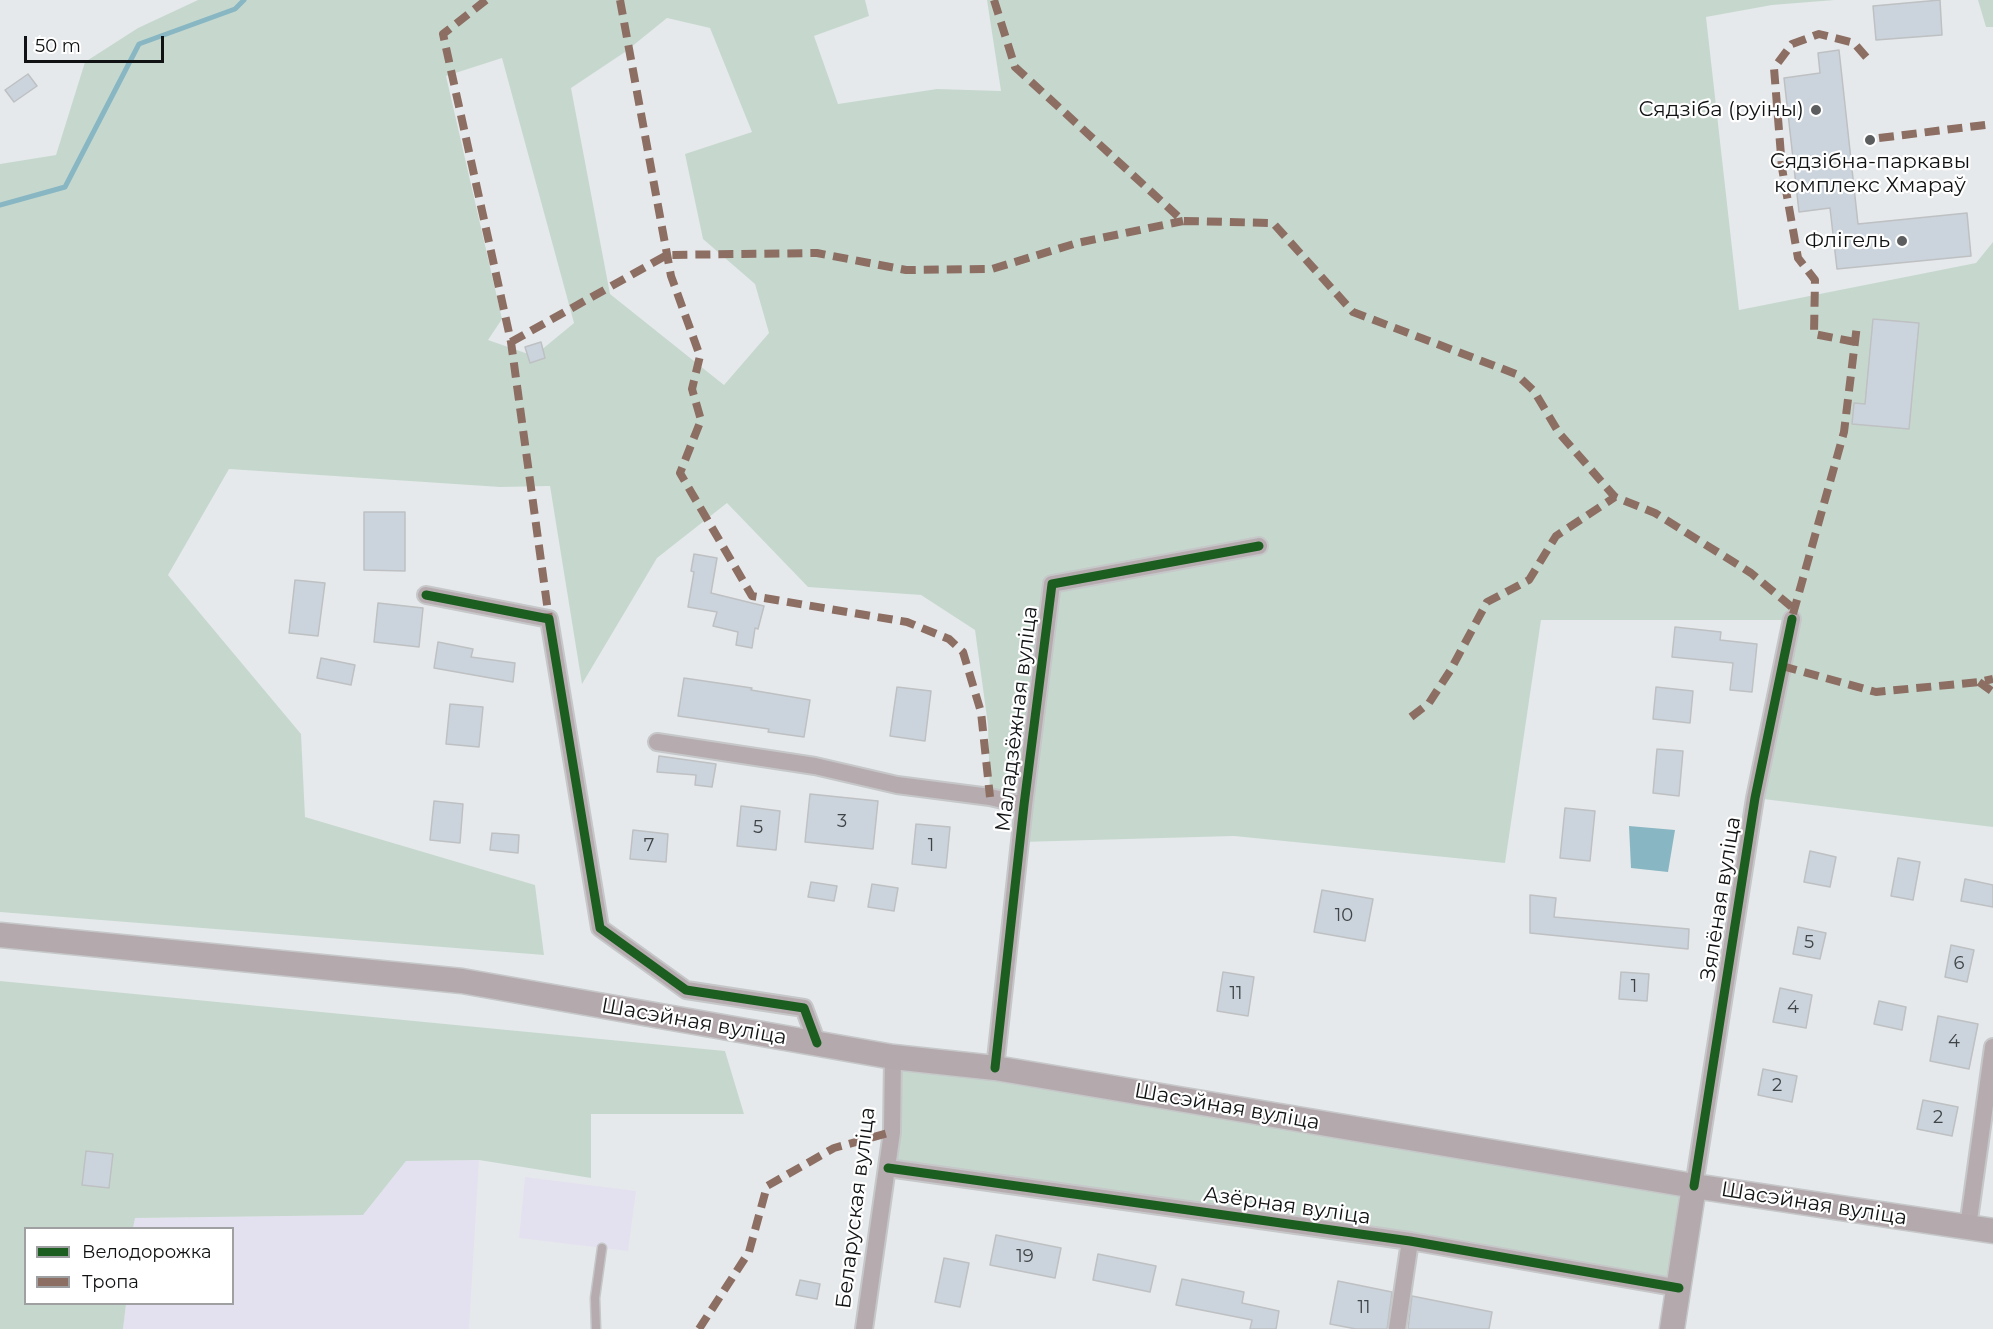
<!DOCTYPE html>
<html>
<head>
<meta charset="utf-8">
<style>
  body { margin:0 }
  #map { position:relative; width:1993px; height:1329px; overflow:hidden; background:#e6e9ec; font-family:Montserrat,sans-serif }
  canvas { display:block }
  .legend { position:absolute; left:24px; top:1227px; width:210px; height:78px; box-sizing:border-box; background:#fff; border:2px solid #9fa0a1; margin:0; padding:8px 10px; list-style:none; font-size:18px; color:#101213 }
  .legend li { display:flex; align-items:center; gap:12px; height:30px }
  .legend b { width:30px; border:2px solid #9fa0a1 }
  .scale { position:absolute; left:24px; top:36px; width:140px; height:27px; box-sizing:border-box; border:3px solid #101213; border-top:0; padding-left:8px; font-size:18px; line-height:21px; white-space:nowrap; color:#101213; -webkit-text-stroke:4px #fff; paint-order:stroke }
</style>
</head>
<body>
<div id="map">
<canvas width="1993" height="1329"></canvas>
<ul class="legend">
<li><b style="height:8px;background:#1b5e20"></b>Велодорожка</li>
<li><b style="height:8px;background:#8d6e63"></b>Тропа</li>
</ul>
<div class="scale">50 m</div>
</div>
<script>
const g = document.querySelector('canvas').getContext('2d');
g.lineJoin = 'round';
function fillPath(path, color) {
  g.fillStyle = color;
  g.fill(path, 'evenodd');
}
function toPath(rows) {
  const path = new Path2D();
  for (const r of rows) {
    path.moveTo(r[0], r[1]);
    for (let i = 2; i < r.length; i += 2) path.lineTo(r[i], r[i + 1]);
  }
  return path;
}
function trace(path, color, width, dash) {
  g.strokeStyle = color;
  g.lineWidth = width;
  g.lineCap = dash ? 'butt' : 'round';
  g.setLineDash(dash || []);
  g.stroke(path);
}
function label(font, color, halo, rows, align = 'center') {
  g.font = font + ' Montserrat,sans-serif';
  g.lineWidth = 4.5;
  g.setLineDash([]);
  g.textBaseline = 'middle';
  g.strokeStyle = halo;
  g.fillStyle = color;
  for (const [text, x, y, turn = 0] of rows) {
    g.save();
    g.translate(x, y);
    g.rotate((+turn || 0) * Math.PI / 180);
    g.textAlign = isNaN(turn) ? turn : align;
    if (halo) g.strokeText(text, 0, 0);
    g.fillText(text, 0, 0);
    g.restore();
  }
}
fillPath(toPath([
  [479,1160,469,1329,123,1329,126,1304,232,1304,232,1228,133,1228,134,1218,363,1215,406,1161],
  [525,1177,636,1191,628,1251,519,1238]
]), '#e3e1ef');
fillPath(toPath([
  [198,0,865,0,869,16,814,36,838,104,937,89,1001,91,987,0,1835,0,1772,5,1706,17,1739,310,1976,263,1993,242,1993,827,1755,798,1792,620,1541,620,1505,863,1234,836,1021,842,1024,805,990,797,988,725,975,630,921,595,808,587,727,503,657,558,582,684,550,486,500,487,229,469,168,575,301,734,305,817,535,885,544,955,0,912,0,164,56,155,85,62,138,28],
  [667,18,710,28,752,132,685,154,703,239,755,284,769,333,724,385,610,294,571,88,625,52],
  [502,58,574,323,534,356,488,340,502,319,446,76],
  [1978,0,1993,0,1993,27,1986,27],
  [0,981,725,1051,744,1114,591,1114,591,1178,479,1160,406,1161,363,1215,135,1218,133,1228,26,1228,26,1304,126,1304,123,1329,0,1329],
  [893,1057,1694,1186,1679,1288,888,1168]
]), '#c6d8ce');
fillPath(toPath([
  [1629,826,1675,830,1668,872,1631,868]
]), '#88b7c3');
trace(toPath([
  [0,205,65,187,139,44,235,9,244,0]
]), '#88b7c3', 5);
const building = toPath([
  [1940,0,1942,35,1876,40,1873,6,1940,0],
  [1839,50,1858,224,1967,213,1971,256,1837,269,1830,208,1799,212,1784,78,1820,73,1818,53,1839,50],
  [28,74,37,86,14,102,5,90,28,74],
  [1873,319,1919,323,1909,429,1852,424,1854,403,1865,404,1873,319],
  [541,342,545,358,530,363,525,347,541,342],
  [364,512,405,512,405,571,364,570,364,512],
  [694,554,717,558,711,593,764,606,758,629,755,628,752,648,736,645,738,632,713,626,717,612,688,607,694,572,691,571,694,554],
  [295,580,325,583,318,636,289,633,295,580],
  [378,603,423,608,419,647,374,642,378,603],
  [1675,627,1721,632,1720,640,1757,644,1752,692,1730,690,1733,663,1672,657,1675,627],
  [438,642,473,649,471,657,515,663,513,682,434,668,438,642],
  [321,658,355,665,351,685,317,678,321,658],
  [684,678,752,688,751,690,810,700,804,737,768,732,769,729,678,716,684,678],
  [897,687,931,691,925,741,890,736,897,687],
  [1656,687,1693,691,1690,723,1653,719,1656,687],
  [450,704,483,707,479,747,446,744,450,704],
  [1657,749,1683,751,1679,796,1653,793,1657,749],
  [659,756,716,764,712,787,695,785,696,775,657,772,659,756],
  [810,794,878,801,873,849,805,842,810,794],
  [434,801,463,804,460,843,430,840,434,801],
  [741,806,780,811,776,850,737,846,741,806],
  [1565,808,1595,811,1590,861,1560,858,1565,808],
  [916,824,950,827,946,868,912,864,916,824],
  [633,830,668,834,666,862,630,859,633,830],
  [492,833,519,835,518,853,490,850,492,833],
  [1810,851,1836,857,1830,887,1804,882,1810,851],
  [1898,858,1920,862,1913,900,1891,896,1898,858],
  [1965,879,1993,885,1993,907,1961,901,1965,879],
  [811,882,837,886,834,901,808,897,811,882],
  [872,884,898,888,894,911,868,907,872,884],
  [1322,890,1373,899,1365,941,1314,932,1322,890],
  [1530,895,1556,898,1554,917,1689,929,1688,949,1530,933,1530,895],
  [1798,927,1826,933,1820,959,1793,954,1798,927],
  [1951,945,1974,950,1967,982,1945,977,1951,945],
  [1223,972,1254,977,1248,1016,1217,1011,1223,972],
  [1621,972,1649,974,1647,1001,1619,999,1621,972],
  [1780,988,1812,995,1806,1028,1773,1022,1780,988],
  [1879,1001,1906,1007,1902,1030,1874,1024,1879,1001],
  [1938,1016,1978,1024,1969,1069,1930,1061,1938,1016],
  [1763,1069,1797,1076,1792,1102,1758,1095,1763,1069],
  [1923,1100,1958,1107,1952,1136,1917,1129,1923,1100],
  [86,1151,113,1154,109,1188,82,1185,86,1151],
  [996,1235,1061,1248,1055,1278,990,1265,996,1235],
  [1098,1254,1156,1266,1150,1292,1093,1280,1098,1254],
  [944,1258,969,1263,960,1307,935,1302,944,1258],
  [1182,1279,1244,1292,1242,1303,1279,1311,1276,1329,1250,1329,1252,1320,1176,1305,1182,1279],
  [800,1280,820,1284,817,1299,796,1295,800,1280],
  [1338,1281,1392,1292,1387,1329,1356,1329,1330,1324,1338,1281],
  [1412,1296,1492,1312,1489,1329,1408,1329,1412,1296]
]);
fillPath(building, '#cbd4dd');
trace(building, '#bec0c2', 1.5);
const service = toPath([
  [596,1329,595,1298,602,1248]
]);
const minor = toPath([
  [426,595,549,619,600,928,686,990,804,1008,817,1043],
  [657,742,815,766,897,785,990,797,1024,805],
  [995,1068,1024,805,1052,584,1259,546],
  [888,1168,1410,1241,1679,1288],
  [1694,1186,1755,798,1792,619],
  [1968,1227,1993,1047],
  [864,1329,892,1132,893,1057],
  [1397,1329,1410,1241]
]);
const secondary = toPath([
  [0,935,462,981,893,1057,995,1068,1694,1186,1993,1231],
  [1672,1329,1694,1186]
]);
trace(service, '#c5c7c8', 11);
trace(minor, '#c5c7c8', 20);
trace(secondary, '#c5c7c8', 27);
trace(service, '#b6abaf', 8);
trace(minor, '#b6abaf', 16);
trace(secondary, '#b4a9ad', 24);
trace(toPath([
  [486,0,443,34,511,342,549,619],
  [620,0,671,276,700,356,692,389,701,420,680,473,752,596,907,622,949,639,963,652,981,712,990,797],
  [994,0,1015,67,1183,221,1273,223,1353,312,1516,374,1534,391,1559,433,1615,497,1655,513,1751,573,1793,608],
  [1879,138,1993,124],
  [511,342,667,255,817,253,906,270,992,269,1077,243,1183,221],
  [1855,342,1814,334,1815,280,1798,258,1782,168,1774,68,1792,44,1819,34,1854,43,1867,58],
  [1793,614,1844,432,1857,325],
  [1782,666,1876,692,1979,682,1993,679],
  [1979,682,1993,692],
  [1411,717,1429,703,1450,671,1487,602,1529,580,1556,536,1615,497],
  [699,1329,749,1252,767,1186,834,1148,892,1132]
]), '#8d6e63', 8, [15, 8]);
trace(toPath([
  [426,595,549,619,600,928,686,990,804,1008,817,1043],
  [995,1068,1024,805,1052,584,1259,546],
  [888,1168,1410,1241,1679,1288],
  [1694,1186,1755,798,1792,619]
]), '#1b5e20', 9);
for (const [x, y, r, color] of [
  [1816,110,6,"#5b5d5f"],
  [1870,140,6,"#5b5d5f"],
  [1902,241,6,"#5b5d5f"]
]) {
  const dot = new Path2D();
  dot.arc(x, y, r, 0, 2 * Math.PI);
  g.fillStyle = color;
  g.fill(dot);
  trace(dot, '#fff', 2);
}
label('18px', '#404446', null, [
  ["3",842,822],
  ["5",758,828],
  ["7",649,846],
  ["1",931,846],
  ["10",1344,916],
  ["5",1809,943],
  ["6",1959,964],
  ["1",1634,987],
  ["11",1236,994],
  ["4",1793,1008],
  ["4",1954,1042],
  ["2",1777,1086],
  ["2",1938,1118],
  ["19",1025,1257],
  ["11",1364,1308]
]);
label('21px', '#101213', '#fff', [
  ["Сядзіба (руіны)",1804,110],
  ["Сядзібна-паркавы",1870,162,"center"],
  ["комплекс Хмараў",1870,186,"center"],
  ["Флігель",1890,241]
], 'right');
label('21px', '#101213', '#fff', [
  ["Маладзёжная вуліца",1017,719,-83],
  ["Зялёная вуліца",1721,899,-81],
  ["Шасэйная вуліца",694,1022,10],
  ["Шасэйная вуліца",1227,1107,10],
  ["Шасэйная вуліца",1814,1204,9],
  ["Азёрная вуліца",1287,1206,8],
  ["Беларуская вуліца",856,1208,-83]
]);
</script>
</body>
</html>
